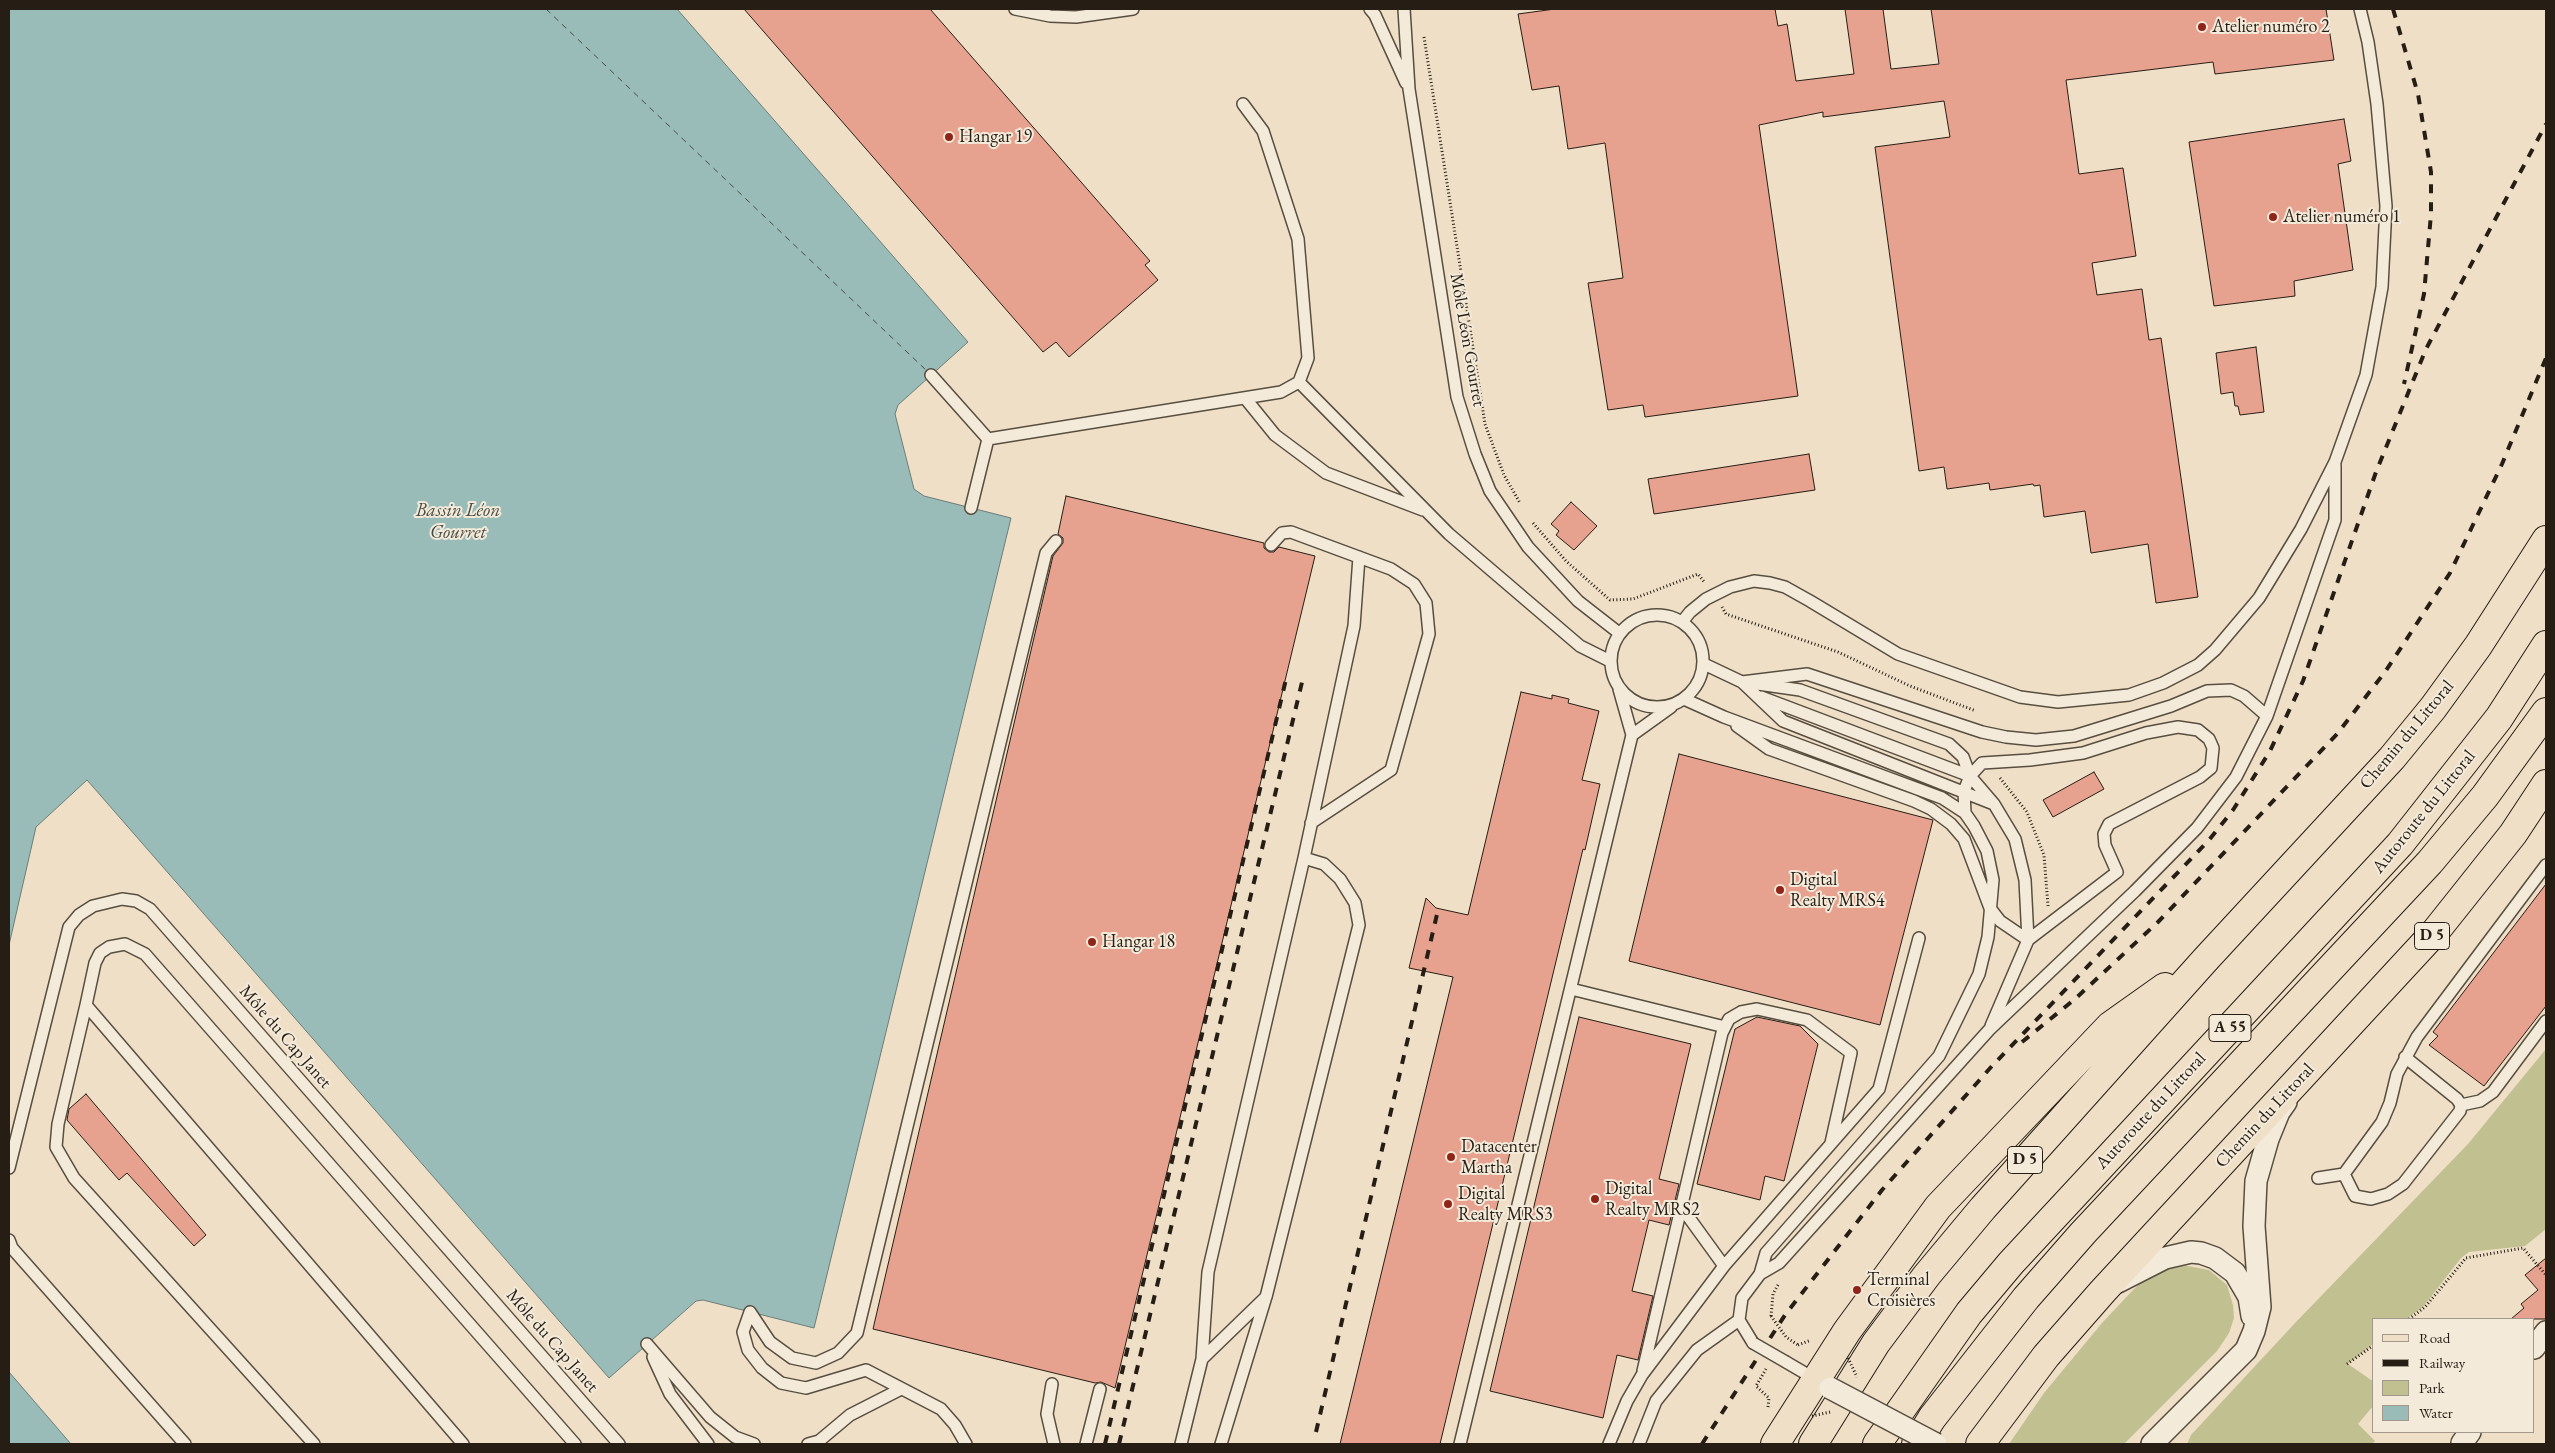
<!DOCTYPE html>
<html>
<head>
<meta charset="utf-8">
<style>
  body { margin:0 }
  #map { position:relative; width:2555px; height:1453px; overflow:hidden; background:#eedfc6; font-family:"EB Garamond",serif }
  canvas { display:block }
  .frame { position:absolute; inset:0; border:10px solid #261d14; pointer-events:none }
  .legend { position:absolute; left:2372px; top:1318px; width:162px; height:115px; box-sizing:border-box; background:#f4eada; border:1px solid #a2988b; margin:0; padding:6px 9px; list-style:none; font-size:15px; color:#261d14 }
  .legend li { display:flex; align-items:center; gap:10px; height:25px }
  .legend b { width:25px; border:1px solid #a2988b }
</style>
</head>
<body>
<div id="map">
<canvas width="2555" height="1453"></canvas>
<div class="frame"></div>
<ul class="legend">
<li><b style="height:6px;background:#eedfc6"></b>Road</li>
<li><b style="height:6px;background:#261d14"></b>Railway</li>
<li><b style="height:14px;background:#c0c090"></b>Park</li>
<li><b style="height:14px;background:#9abcb9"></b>Water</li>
</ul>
</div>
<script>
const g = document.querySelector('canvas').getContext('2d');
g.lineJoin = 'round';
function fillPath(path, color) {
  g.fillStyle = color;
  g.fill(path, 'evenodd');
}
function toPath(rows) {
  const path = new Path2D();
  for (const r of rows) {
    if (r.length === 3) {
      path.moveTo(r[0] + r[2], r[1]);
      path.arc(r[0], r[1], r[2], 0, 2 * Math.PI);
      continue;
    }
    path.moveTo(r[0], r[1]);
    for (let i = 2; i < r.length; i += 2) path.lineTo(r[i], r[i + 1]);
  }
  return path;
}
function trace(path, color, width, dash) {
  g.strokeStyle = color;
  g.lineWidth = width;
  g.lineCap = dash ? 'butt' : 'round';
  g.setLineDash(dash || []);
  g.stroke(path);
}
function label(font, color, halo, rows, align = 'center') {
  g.font = font + ' "EB Garamond",serif';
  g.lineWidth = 4;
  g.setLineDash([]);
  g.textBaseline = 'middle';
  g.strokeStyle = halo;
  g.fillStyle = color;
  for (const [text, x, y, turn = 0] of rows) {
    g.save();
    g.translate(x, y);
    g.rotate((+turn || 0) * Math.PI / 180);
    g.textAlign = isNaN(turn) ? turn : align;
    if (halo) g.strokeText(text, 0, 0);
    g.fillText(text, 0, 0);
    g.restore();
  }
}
fillPath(toPath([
  [2546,1049,2546,1229,2525,1246,2469,1252,2461,1258,2423,1307,2406,1319,2374,1319,2374,1343,2348,1364,2374,1382,2374,1405,2358,1424,2375,1441,2372,1444,2187,1444,2191,1435,2296,1322,2468,1144],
  [2182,1265,2209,1270,2227,1285,2233,1305,2234,1318,2229,1333,2217,1351,2124,1444,2009,1444,2044,1393,2102,1323,2134,1289,2149,1275]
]), '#c0c090');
const water = toPath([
  [9,9,677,9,968,342,898,405,895,414,914,489,924,496,1011,518,814,1328,703,1300,696,1301,609,1378,87,780,36,827,9,945,9,9],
  [9,1372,71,1444,9,1444,9,1372]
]);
fillPath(water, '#9abcb9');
trace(water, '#6c7c77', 1);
trace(toPath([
  [546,9,927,371]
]), '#494d46', 1, [6, 5]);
const building = toPath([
  [744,9,930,9,1150,261,1145,265,1158,280,1069,357,1056,342,1043,352,744,9],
  [1555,9,1775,9,1778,26,1787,24,1796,81,1854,74,1845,9,1883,9,1891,69,1939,64,1931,9,2326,9,2334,60,2215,74,2213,62,2066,80,2079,174,2123,168,2136,256,2092,263,2097,295,2142,289,2149,340,2161,338,2198,597,2156,603,2148,544,2091,553,2085,511,2044,517,2040,485,2034,486,2033,484,1990,490,1989,483,1947,489,1944,467,1919,471,1875,147,1950,137,1944,101,1823,117,1823,112,1759,125,1798,396,1645,417,1643,405,1608,410,1588,283,1623,278,1605,143,1568,149,1559,86,1532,90,1518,14,1555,9],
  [2344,119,2351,161,2338,164,2353,270,2294,281,2295,296,2214,306,2189,142,2344,119],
  [2256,347,2264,412,2240,415,2238,406,2235,406,2233,392,2221,394,2216,353,2256,347],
  [1809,454,1815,490,1654,514,1648,479,1809,454],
  [1066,496,1264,543,1264,548,1269,552,1274,552,1279,547,1315,556,1115,1388,1101,1382,1095,1383,873,1329,1053,556,1063,543,1063,538,1058,534,1066,496],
  [1571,502,1597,526,1574,550,1556,535,1559,531,1551,524,1571,502],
  [1521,692,1552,699,1552,695,1569,699,1568,703,1599,711,1582,780,1600,784,1585,850,1583,849,1440,1444,1340,1444,1453,977,1409,968,1426,898,1436,908,1468,915,1521,692],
  [1679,754,1933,820,1880,1025,1629,961,1679,754],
  [2094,772,2104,789,2053,817,2043,800,2094,772],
  [2546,884,2546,1006,2484,1086,2429,1045,2438,1036,2433,1032,2546,884],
  [1579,1017,1691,1044,1659,1179,1679,1184,1669,1225,1649,1220,1632,1291,1653,1296,1638,1360,1617,1355,1603,1418,1490,1391,1579,1017],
  [1757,1017,1800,1026,1818,1044,1784,1181,1765,1176,1760,1200,1697,1184,1735,1029,1757,1017],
  [86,1094,206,1235,194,1246,127,1173,119,1180,67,1120,69,1109,86,1094],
  [2546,1258,2546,1319,2511,1319,2524,1308,2521,1304,2538,1290,2525,1275,2546,1258]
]);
fillPath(building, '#e6a28f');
trace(building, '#261d14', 1);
const service = toPath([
  [1015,9,1050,16,1076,17,1133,9],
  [1370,9,1375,15,1406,83],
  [1404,9,1409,89,1457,397,1475,454,1490,491,1528,547,1578,601,1619,633],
  [931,375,988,439,1281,392,1299,382,1308,358,1298,239,1263,131,1243,104],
  [1299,382,1449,534,1580,646,1610,661],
  [1245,398,1275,435,1326,473,1423,510],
  [971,508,988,439],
  [1271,545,1282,533,1291,532,1391,569,1414,584,1426,603,1429,634,1391,770,1311,823],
  [1657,661,46],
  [1682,622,1690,612,1706,599,1730,587,1754,581,1770,583,1785,587,1810,601,1898,654,2020,697,2058,702,2129,695,2163,683,2198,665,2215,650,2259,598,2301,529,2335,462,2366,375,2382,287,2386,206,2377,104,2368,42,2360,9],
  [1704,664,1742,682,1783,721,1991,803],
  [1742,682,1807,674,1982,732,2006,737,2036,740,2074,736,2171,706,2207,691,2231,690,2244,696,2267,716,2236,777,2197,828,2135,891,1989,1030,1779,1263,1760,1274],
  [1758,684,1800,690,1949,744,1963,757,1970,776,1994,804,2015,839,2025,880,2028,940,1991,1026],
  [1761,697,1970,776],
  [1684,699,1724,717,1942,798,1965,813,1974,826,1987,851,1993,880,1988,937,1979,974,1939,1056,1766,1253,1760,1274,1742,1298,1739,1320,1753,1343],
  [2267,716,2335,520,2335,465],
  [1737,726,1769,749,1914,801,1931,809,1951,824,1964,839,1990,908,2000,921,2028,940],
  [1632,735,1671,707],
  [1965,813,1964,791,1970,776,1982,763,2030,760,2083,753,2146,733,2178,727,2198,730,2209,739,2213,748,2211,768,2200,777,2109,824,2104,834,2105,845,2117,872,2028,940],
  [1571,989,1725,1027],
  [86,1005,58,1124,56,1147,74,1178,314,1444],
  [2461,1105,2480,1101,2493,1092,2546,1021],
  [9,1168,69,927,79,915,93,906,122,899,136,901,150,909,619,1444],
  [2344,1174,2355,1196,2371,1199,2388,1194,2403,1184,2460,1111,2461,1105,2457,1099,2405,1057],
  [2318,1178,2344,1174,2382,1122,2390,1103,2397,1074,2417,1037,2546,865],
  [1682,1208,1724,1266],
  [9,1240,12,1248,185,1444],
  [750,1312,770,1342,792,1358,816,1363,838,1353,857,1333,1046,553,1056,541],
  [750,1312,743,1332,748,1350,762,1368,781,1383,806,1388,866,1370,941,1409,955,1425,966,1444],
  [647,1344,710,1417,735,1437,754,1444],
  [653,1357,670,1394,708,1444],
  [1202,1359,1208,1272,1304,858,1354,626,1359,557],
  [1786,1362,1815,1379],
  [1643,1371,1722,1033,1729,1019,1741,1012,1757,1009,1807,1020,1851,1053,1831,1143],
  [1052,1384,1047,1414,1054,1444],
  [463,1444,86,1005,95,963,100,953,109,947,125,944,145,954,575,1444],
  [808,1444,819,1441,850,1415,901,1389],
  [1086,1444,1100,1389],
  [1181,1444,1202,1359,1266,1297,1359,925,1355,903,1340,879,1324,864,1304,858],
  [1221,1444,1265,1300],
  [1460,1444,1632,735,1619,689],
  [1609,1444,1627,1401,1642,1375,1724,1266,1879,1089,1919,938],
  [1639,1444,1656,1401,1697,1350,1739,1320]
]);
const minor = toPath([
  [2118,1282,2165,1258,2191,1252,2201,1253,2215,1258,2235,1273,2249,1297,2252,1316],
  [2534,1348,2546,1332],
  [2462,1443,2470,1432],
  [2152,1444,2246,1350,2254,1331,2260,1307,2254,1226,2256,1181,2268,1139,2279,1112,2286,1102]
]);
const primary = toPath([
  [1775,1444,1847,1331,1938,1207,2110,1026,2165,987],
  [1813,1444,1876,1343,1927,1275,1983,1208,2206,959,2392,758,2433,708,2478,646,2546,540],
  [1980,1444,2046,1356,2103,1291,2435,932,2513,834,2546,784]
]);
const motorway = toPath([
  [1877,1444,1969,1313,2011,1263,2400,844,2499,718,2546,645],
  [1916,1444,1932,1418,2026,1298,2083,1233,2430,862,2485,796,2546,712]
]);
trace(service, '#584e40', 14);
trace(minor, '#584e40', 24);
trace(primary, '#261d14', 30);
trace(motorway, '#261d14', 30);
trace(toPath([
  [1424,37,1485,424,1504,475,1520,503],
  [1533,523,1566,561,1610,600,1633,599,1698,574,1705,583],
  [1722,607,1726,614,1838,652,1910,686,1976,711],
  [2000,778,2027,812,2044,855,2048,906],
  [1771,1316,1773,1294,1779,1283],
  [2409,1319,2425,1307,2466,1258,2523,1248,2546,1275],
  [1798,1345,1811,1340],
  [2347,1364,2374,1345],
  [1766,1369,1756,1386,1769,1398,1768,1407]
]), '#261d14', 3, [1, 2.5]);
trace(service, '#f4eada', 11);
trace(minor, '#f4eada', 21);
trace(primary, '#eedfc6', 28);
trace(motorway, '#eedfc6', 28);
trace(toPath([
  [2393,9,2418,94,2431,172,2431,214,2424,294,2404,384],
  [2022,1042,2075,999,2158,922,2337,734,2385,672,2450,573,2502,464,2546,358],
  [1316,1432,1438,910],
  [1105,1444,1287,675],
  [1119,1444,1303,678],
  [1702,1444,1785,1315,1882,1190,1992,1066,2209,840,2233,810,2270,751,2303,681,2376,472,2426,349,2546,124]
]), '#261d14', 4, [9, 9]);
const serviceBridge = toPath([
  [1753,1343,1786,1362]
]);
const minorBridge = toPath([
  [1830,1388,1936,1444]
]);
trace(serviceBridge, '#584e40', 14, []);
trace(minorBridge, '#584e40', 24, []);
trace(toPath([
  [1771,1316,1786,1337,1798,1345],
  [1848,1358,1857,1377],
  [1812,1416,1830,1412]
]), '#261d14', 3, [1, 2.5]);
trace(serviceBridge, '#f4eada', 11);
trace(minorBridge, '#f4eada', 21);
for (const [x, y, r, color] of [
  [2202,27,5,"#8f2418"],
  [949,137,5,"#8f2418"],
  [2273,217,5,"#8f2418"],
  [1780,890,5,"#8f2418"],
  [1092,942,5,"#8f2418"],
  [1451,1157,5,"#8f2418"],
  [1595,1199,5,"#8f2418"],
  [1448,1204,5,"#8f2418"],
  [1857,1290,5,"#8f2418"]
]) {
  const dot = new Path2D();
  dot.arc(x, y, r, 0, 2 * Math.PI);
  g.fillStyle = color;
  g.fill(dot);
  trace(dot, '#f4eada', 2);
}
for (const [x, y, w] of [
  [2432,936,35],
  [2230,1028,42],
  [2025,1160,35]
]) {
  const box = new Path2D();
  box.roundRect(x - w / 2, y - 13.5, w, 27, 4);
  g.fillStyle = '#f4eada';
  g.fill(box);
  trace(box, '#261d14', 1);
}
label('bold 16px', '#261d14', null, [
  ["D 5",2432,936],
  ["A 55",2230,1028],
  ["D 5",2025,1160]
]);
label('18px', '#261d14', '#f4eada', [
  ["Atelier numéro 2",2212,27],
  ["Hangar 19",959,137],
  ["Atelier numéro 1",2283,217],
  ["Digital",1790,880],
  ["Realty MRS4",1790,901],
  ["Hangar 18",1102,942],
  ["Datacenter",1461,1147],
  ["Martha",1461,1168],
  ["Digital",1605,1189],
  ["Realty MRS2",1605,1210],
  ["Digital",1458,1194],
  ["Realty MRS3",1458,1215],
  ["Terminal",1867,1280],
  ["Croisières",1867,1301]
], 'left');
label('18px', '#261d14', '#f4eada', [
  ["Môle Léon Gourret",1467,340,80],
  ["Chemin du Littoral",2407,735,-50],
  ["Autoroute du Littoral",2424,812,-51],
  ["Môle du Cap Janet",285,1037,49],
  ["Autoroute du Littoral",2151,1111,-47],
  ["Chemin du Littoral",2265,1116,-47],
  ["Môle du Cap Janet",552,1341,49]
]);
label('italic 19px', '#494d46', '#f4eada', [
  ["Bassin Léon",458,511],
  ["Gourret",458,533]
]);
</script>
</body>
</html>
